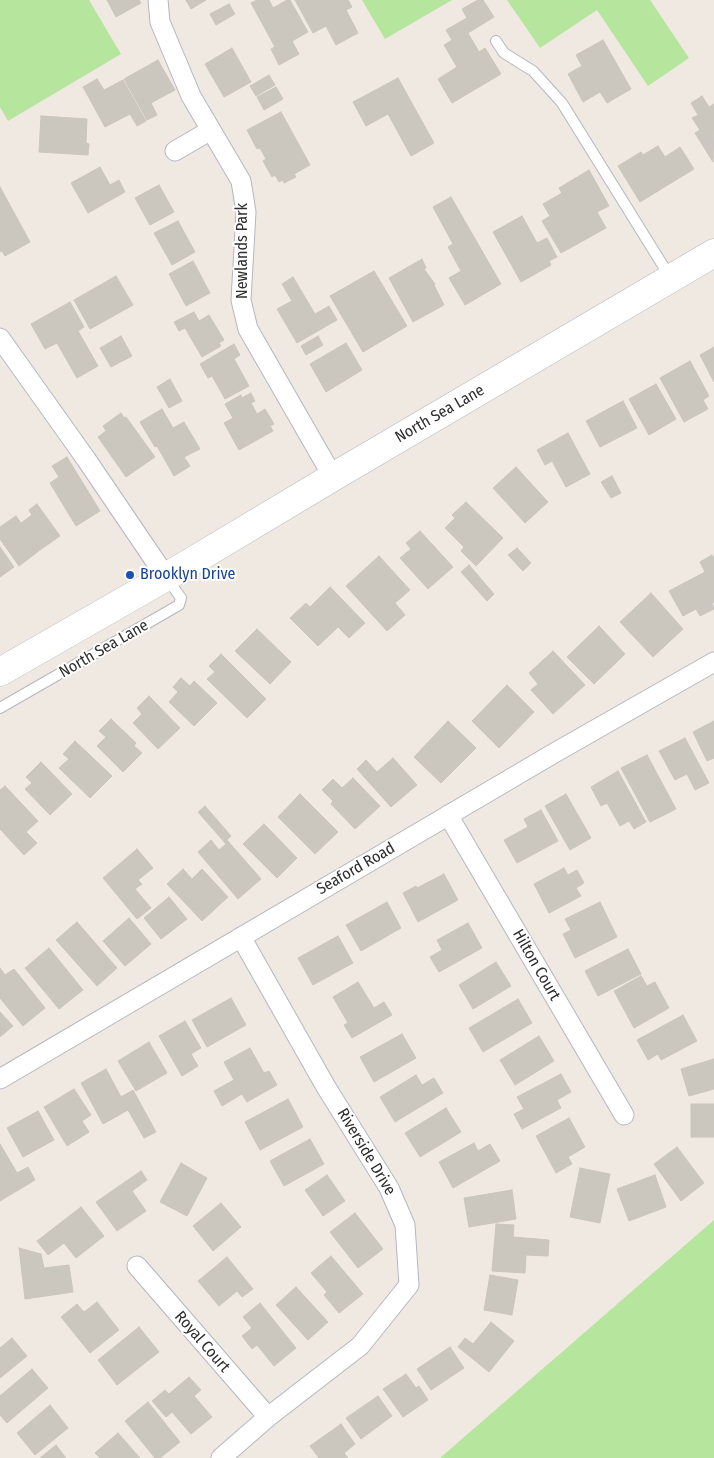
<!DOCTYPE html>
<html>
<head>
<meta charset="utf-8">
<style>
  body { margin:0 }
  canvas { display:block; background:#efe9e1 }
</style>
</head>
<body>
<canvas width="714" height="1458"></canvas>
<script>
const g = document.querySelector('canvas').getContext('2d');
g.lineJoin = 'round';
function fillPath(path, color) {
  g.fillStyle = color;
  g.fill(path, 'evenodd');
}
function toPath(rows) {
  const path = new Path2D();
  for (const r of rows) {
    path.moveTo(r[0], r[1]);
    for (let i = 2; i < r.length; i += 2) path.lineTo(r[i], r[i + 1]);
  }
  return path;
}
function trace(path, color, width, dash) {
  g.strokeStyle = color;
  g.lineWidth = width;
  g.lineCap = dash ? 'butt' : 'round';
  g.setLineDash(dash || []);
  g.stroke(path);
}
function label(font, color, halo, rows, align = 'center') {
  g.font = font + ' "Fira Sans Condensed",sans-serif';
  g.lineWidth = 4;
  g.setLineDash([]);
  g.textBaseline = 'middle';
  g.strokeStyle = halo;
  g.fillStyle = color;
  for (const [text, x, y, turn = 0] of rows) {
    g.save();
    g.translate(x, y);
    g.rotate((+turn || 0) * Math.PI / 180);
    g.textAlign = isNaN(turn) ? turn : align;
    if (halo) g.strokeText(text, 0, 0);
    g.fillText(text, 0, 0);
    g.restore();
  }
}
fillPath(toPath([
  [0,0,89,0,121,54,8,121,0,107],
  [362,0,452,0,385,39],
  [507,0,650,0,689,58,648,86,597,10,540,48],
  [714,1220,714,1458,440,1458]
]), '#b6e59e');
const building = toPath([
  [107,0,139,0,141,3,116,17,107,0],
  [186,0,206,0,191,9,186,0],
  [257,0,269,0,273,8,287,0,290,0,308,32,292,41,299,54,279,65,271,49,275,47,251,3,257,0],
  [295,0,348,0,352,7,346,10,358,33,336,45,326,26,313,33,295,0],
  [478,0,483,0,494,17,468,33,479,52,485,48,501,74,452,103,438,79,457,67,444,45,452,40,446,30,467,18,462,9,478,0],
  [229,4,235,14,216,25,210,14,229,4],
  [603,40,631,89,607,103,600,92,583,102,568,74,582,66,576,55,603,40],
  [232,48,251,82,224,97,205,64,232,48],
  [158,60,175,90,151,103,157,115,147,120,124,79,158,60],
  [269,75,275,85,256,96,250,86,269,75],
  [398,78,434,143,411,156,388,114,366,126,353,102,398,78],
  [97,79,104,90,123,80,146,121,137,126,130,114,105,127,83,87,97,79],
  [276,87,283,99,264,110,257,97,276,87],
  [702,96,709,107,714,104,714,128,696,100,702,96],
  [696,100,714,128,713,162,695,133,700,130,692,118,698,115,691,103,696,100],
  [281,112,310,165,294,174,296,177,284,183,283,180,279,182,275,175,272,177,263,161,266,159,260,148,257,149,247,130,281,112],
  [41,116,87,119,86,143,89,144,88,155,39,152,41,116],
  [658,146,665,157,680,147,694,169,640,202,618,166,641,152,643,155,658,146],
  [100,167,110,185,119,180,125,192,88,213,71,183,100,167],
  [589,170,609,206,597,212,606,228,588,238,559,188,589,170],
  [159,185,174,212,150,225,135,198,159,185],
  [0,187,30,242,5,256,2,251,0,252,0,187],
  [562,193,588,238,561,253,542,221,550,216,543,204,562,193],
  [451,197,501,284,465,305,449,278,461,271,448,247,453,244,433,207,451,197],
  [522,216,537,243,547,238,557,257,549,261,551,265,521,282,493,232,522,216],
  [178,221,195,252,172,265,154,233,178,221],
  [422,259,426,268,424,269,435,284,434,285,444,305,413,322,389,278,422,259],
  [193,261,210,293,186,306,169,274,193,261],
  [374,271,407,326,363,352,330,296,374,271],
  [116,276,133,305,90,329,74,300,116,276],
  [293,277,315,314,329,306,337,320,297,343,277,309,292,301,282,284,293,277],
  [70,302,84,327,78,331,98,366,77,378,57,343,45,349,31,324,70,302],
  [194,312,199,321,209,315,224,340,219,343,221,346,202,357,185,328,179,331,174,322,194,312],
  [121,336,132,356,111,367,100,348,121,336],
  [318,336,323,345,306,355,301,346,318,336],
  [346,343,362,370,326,392,310,364,346,343],
  [234,344,240,355,234,359,249,386,225,399,212,376,208,378,200,364,234,344],
  [714,347,714,382,700,355,714,347],
  [690,361,709,396,703,400,708,409,684,422,660,378,690,361],
  [170,379,182,401,169,408,157,387,170,379],
  [656,384,676,419,649,435,629,399,656,384],
  [251,393,255,401,251,403,257,414,265,409,274,424,270,426,273,431,239,450,224,423,233,418,225,404,241,395,242,398,251,393],
  [623,401,637,428,600,447,586,421,623,401],
  [162,409,173,428,184,422,200,449,184,457,190,466,174,476,157,446,155,447,140,422,162,409],
  [121,413,124,418,126,417,155,457,126,477,98,437,106,431,103,426,121,413],
  [568,433,590,474,566,487,552,461,545,465,537,450,568,433],
  [67,457,100,511,76,526,50,483,59,477,52,466,67,457],
  [516,467,548,502,525,523,493,488,516,467],
  [612,476,621,493,611,498,601,482,612,476],
  [466,502,503,538,476,566,461,551,464,547,445,528,455,518,452,515,466,502],
  [37,504,60,536,40,550,21,523,32,515,29,510,37,504],
  [16,516,40,550,19,566,0,539,0,527,16,516],
  [420,531,453,567,428,589,400,558,411,549,406,543,420,531],
  [0,547,14,567,0,577,0,547],
  [517,548,531,563,523,571,508,555,517,548],
  [712,555,714,558,714,602,712,603,714,609,700,616,696,609,683,616,669,591,705,572,700,562,712,555],
  [379,556,410,590,395,603,405,615,387,631,346,586,379,556],
  [469,565,494,594,487,601,461,572,469,565],
  [330,587,365,623,349,638,338,627,318,646,290,618,306,603,310,607,330,587],
  [651,593,683,629,653,657,620,622,651,593],
  [599,626,625,654,594,684,567,657,599,626],
  [257,629,291,662,270,684,235,651,257,629],
  [553,651,585,685,553,714,531,690,538,684,529,673,553,651],
  [221,654,266,699,247,718,207,679,215,672,209,666,221,654],
  [181,678,190,686,194,681,217,703,194,726,169,702,178,692,173,687,181,678],
  [507,685,534,712,499,748,472,721,507,685],
  [149,696,180,728,158,749,133,723,142,714,137,708,149,696],
  [111,719,136,743,134,746,142,753,123,772,97,746,106,737,99,731,111,719],
  [448,721,476,748,441,783,414,757,448,721],
  [714,721,714,758,707,761,693,732,714,721],
  [685,738,709,783,695,790,687,774,675,780,659,751,685,738],
  [75,741,112,776,90,798,59,768,69,759,63,754,75,741],
  [647,755,676,809,650,822,621,768,647,755],
  [393,758,417,785,391,807,357,769,366,760,377,772,393,758],
  [41,762,72,794,50,815,25,789,32,783,26,777,41,762],
  [618,771,646,822,634,829,629,821,620,826,607,803,601,806,591,787,618,771],
  [353,778,380,806,355,829,331,804,333,801,322,790,333,779,342,788,353,778],
  [5,786,38,821,26,832,37,843,24,855,0,829,0,790,5,786],
  [300,794,338,832,315,854,278,817,300,794],
  [566,794,591,838,570,850,545,806,566,794],
  [205,806,231,836,227,840,261,879,238,899,198,852,211,840,219,850,226,844,198,812,205,806],
  [541,810,558,841,517,863,504,840,528,827,524,819,541,810],
  [264,824,297,858,277,878,243,844,264,824],
  [137,849,153,868,138,880,142,884,135,889,151,908,137,919,103,878,137,849],
  [564,868,568,875,577,870,584,883,576,888,581,896,549,913,534,884,564,868],
  [183,869,192,879,202,869,228,897,202,921,167,884,183,869],
  [444,874,458,900,418,922,403,893,416,886,417,888,444,874],
  [169,897,187,919,161,939,144,918,169,897],
  [387,902,401,928,361,951,346,925,387,902],
  [600,902,617,937,575,958,563,934,571,930,565,919,600,902],
  [129,918,151,944,125,966,103,941,129,918],
  [77,922,117,968,97,986,56,940,77,922],
  [468,923,482,948,439,972,430,957,442,950,437,940,468,923],
  [338,936,353,963,313,985,298,958,338,936],
  [49,948,83,990,59,1009,25,968,49,948],
  [628,949,641,974,598,996,585,971,628,949],
  [496,962,511,986,473,1009,459,985,496,962],
  [0,968,5,975,14,969,45,1008,23,1026,0,998,0,968],
  [641,976,647,986,655,982,669,1008,634,1028,614,991,641,976],
  [358,982,374,1008,384,1002,392,1015,352,1038,344,1025,348,1023,333,997,358,982],
  [231,998,246,1025,207,1047,192,1020,231,998],
  [518,999,532,1023,483,1052,469,1028,518,999],
  [0,1012,13,1026,0,1037,0,1012],
  [683,1015,697,1041,661,1060,658,1054,648,1060,637,1040,683,1015],
  [185,1021,201,1048,191,1054,198,1066,182,1076,159,1036,185,1021],
  [402,1034,416,1058,374,1082,360,1057,402,1034],
  [539,1036,554,1061,515,1085,500,1060,539,1036],
  [149,1042,167,1073,136,1091,118,1061,149,1042],
  [250,1048,264,1073,269,1071,277,1085,247,1102,242,1094,222,1106,214,1091,234,1080,224,1062,250,1048],
  [714,1059,714,1089,689,1096,681,1069,714,1059],
  [106,1069,121,1097,133,1090,156,1132,144,1138,128,1110,103,1124,81,1083,106,1069],
  [561,1074,571,1092,557,1100,561,1108,522,1129,514,1114,524,1109,517,1097,561,1074],
  [416,1075,422,1085,434,1078,443,1093,395,1122,380,1097,416,1075],
  [74,1089,91,1115,82,1121,89,1132,67,1146,44,1107,74,1089],
  [288,1099,303,1127,260,1150,245,1122,288,1099],
  [691,1104,714,1104,714,1137,691,1137,691,1104],
  [446,1108,461,1132,420,1157,405,1133,446,1108],
  [38,1111,54,1140,23,1157,7,1128,38,1111],
  [569,1118,585,1147,568,1157,572,1164,556,1173,536,1136,569,1118],
  [310,1139,324,1164,284,1186,270,1161,310,1139],
  [474,1143,478,1151,490,1144,500,1161,453,1188,439,1162,474,1143],
  [0,1144,17,1173,28,1167,35,1180,0,1201,0,1144],
  [677,1147,704,1183,681,1201,654,1164,677,1147],
  [181,1163,207,1178,187,1216,160,1202,181,1163],
  [580,1168,610,1174,600,1223,570,1217,580,1168],
  [141,1171,147,1180,132,1191,146,1211,117,1231,96,1202,141,1171],
  [327,1175,345,1201,323,1216,305,1190,327,1175],
  [655,1175,666,1207,629,1221,617,1189,655,1175],
  [512,1190,516,1219,469,1227,464,1198,512,1190],
  [221,1203,241,1227,213,1251,193,1226,221,1203],
  [81,1207,104,1236,76,1258,64,1243,48,1255,37,1241,81,1207],
  [355,1213,383,1249,358,1268,330,1232,355,1213],
  [496,1224,514,1225,513,1237,549,1240,548,1256,526,1255,525,1273,492,1271,496,1224],
  [19,1248,41,1254,44,1268,69,1265,73,1292,25,1299,19,1248],
  [331,1256,363,1294,339,1313,324,1295,327,1292,311,1273,331,1256],
  [227,1257,253,1289,242,1297,237,1291,219,1306,198,1281,227,1257],
  [490,1275,518,1280,512,1315,484,1310,490,1275],
  [296,1287,328,1322,308,1340,276,1305,296,1287],
  [97,1302,119,1330,90,1353,61,1317,77,1304,84,1312,97,1302],
  [260,1303,296,1348,274,1366,257,1345,252,1349,242,1336,252,1328,243,1317,260,1303],
  [491,1322,514,1341,489,1372,458,1347,465,1338,473,1344,491,1322],
  [139,1327,159,1352,117,1385,98,1360,139,1327],
  [12,1338,27,1356,0,1378,0,1348,12,1338],
  [450,1347,464,1368,431,1390,417,1369,450,1347],
  [32,1369,48,1388,7,1423,0,1415,0,1396,32,1369],
  [406,1374,416,1388,419,1386,428,1400,403,1417,383,1389,406,1374],
  [189,1377,201,1390,194,1396,212,1417,191,1434,172,1412,166,1417,152,1401,165,1390,169,1394,189,1377],
  [378,1396,392,1416,361,1439,346,1418,378,1396],
  [148,1402,180,1442,160,1458,155,1458,125,1421,148,1402],
  [50,1405,68,1428,35,1455,17,1433,50,1405],
  [341,1424,355,1444,344,1453,348,1458,319,1458,310,1446,341,1424],
  [118,1433,140,1458,100,1458,95,1453,118,1433],
  [56,1445,66,1458,40,1458,56,1445]
]);
fillPath(building, '#cbc7bf');
trace(building, '#cbc5ba', 1);
const lane = toPath([
  [496,41,504,53,533,71,562,103,670,277],
  [0,708,179,605,181,598,166,577]
]);
const street = toPath([
  [158,0,160,22,191,96,241,181,246,212,241,300,248,329,333,477],
  [175,151,211,130],
  [0,338,86,459,166,577],
  [448,815,624,1115],
  [0,1079,556,752,714,662],
  [137,1266,268,1417],
  [221,1458,268,1417,360,1346,409,1285,405,1225,389,1188,326,1087,241,937]
]);
const secondary = toPath([
  [0,672,166,577,333,477,714,253]
]);
trace(lane, '#b4b7c1', 12);
trace(street, '#b4b7c1', 21);
trace(secondary, '#b4b7c1', 29);
trace(lane, '#fff', 10);
trace(street, '#fff', 19);
trace(secondary, '#fff', 28);
for (const [x, y, r, color] of [
  [130,575,5,"#1a4fb4"]
]) {
  const dot = new Path2D();
  dot.arc(x, y, r, 0, 2 * Math.PI);
  g.fillStyle = color;
  g.fill(dot);
  trace(dot, '#fff', 2);
}
label('16px', '#2e2e2e', '#fff', [
  ["Newlands Park",243,251,-90],
  ["North Sea Lane",440,414,-30],
  ["North Sea Lane",104,649,-30],
  ["Seaford Road",356,869,-30],
  ["Hilton Court",536,965,60],
  ["Riverside Drive",366,1152,59],
  ["Royal Court",202,1342,49]
]);
label('16px', '#164399', '#fff', [
  ["Brooklyn Drive",140,575]
], 'left');
</script>
</body>
</html>
